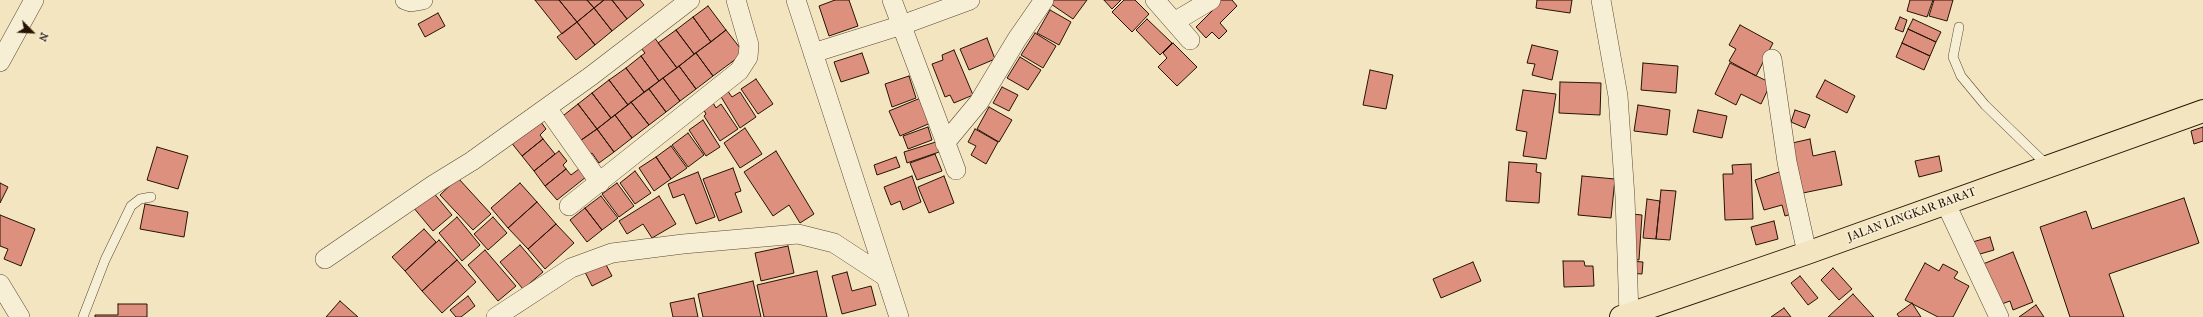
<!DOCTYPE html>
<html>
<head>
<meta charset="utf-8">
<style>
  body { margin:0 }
  #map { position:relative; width:2203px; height:317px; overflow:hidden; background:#f3e5c0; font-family:"IM FELL French Canon",serif }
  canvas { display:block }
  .north { position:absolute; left:12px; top:12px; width:40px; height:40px; -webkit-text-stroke:3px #f7eed6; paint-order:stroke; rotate:114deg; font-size:11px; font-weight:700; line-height:16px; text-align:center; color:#261303 }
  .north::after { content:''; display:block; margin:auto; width:14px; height:18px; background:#261303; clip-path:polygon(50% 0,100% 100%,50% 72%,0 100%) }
</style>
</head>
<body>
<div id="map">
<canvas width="2203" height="317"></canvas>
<div class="north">N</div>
</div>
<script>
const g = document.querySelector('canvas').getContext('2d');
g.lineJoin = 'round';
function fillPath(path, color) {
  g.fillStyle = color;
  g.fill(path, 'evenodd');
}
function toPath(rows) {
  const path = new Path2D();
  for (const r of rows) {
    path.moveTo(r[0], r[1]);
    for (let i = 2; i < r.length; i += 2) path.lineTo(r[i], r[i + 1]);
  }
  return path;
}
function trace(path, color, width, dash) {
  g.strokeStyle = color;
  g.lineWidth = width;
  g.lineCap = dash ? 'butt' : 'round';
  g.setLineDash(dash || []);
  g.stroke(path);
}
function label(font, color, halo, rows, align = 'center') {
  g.font = font + ' "IM FELL French Canon",serif';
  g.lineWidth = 3;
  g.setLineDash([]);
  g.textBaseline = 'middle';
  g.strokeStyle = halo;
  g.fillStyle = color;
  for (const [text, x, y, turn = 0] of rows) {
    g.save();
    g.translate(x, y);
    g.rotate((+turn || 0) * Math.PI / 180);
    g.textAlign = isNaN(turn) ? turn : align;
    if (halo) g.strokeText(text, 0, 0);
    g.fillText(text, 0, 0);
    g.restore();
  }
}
const building = toPath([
  [535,0,559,0,577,22,562,34,535,0],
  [559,0,587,0,594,8,577,22,559,0],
  [587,0,604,0,594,8,587,0],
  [604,0,612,0,627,19,612,31,594,8,604,0],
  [612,0,640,0,644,5,627,19,612,0],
  [835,0,849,0,858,26,829,36,819,6,835,0],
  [1054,0,1087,0,1073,19,1051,4,1054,0],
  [1104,0,1121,0,1112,9,1104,0],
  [1124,0,1135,0,1149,14,1132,32,1112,12,1124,0],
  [1216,0,1232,0,1237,6,1220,23,1227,31,1219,39,1212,32,1206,38,1196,27,1218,5,1216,0],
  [1537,0,1572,0,1570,13,1536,8,1537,0],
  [1910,0,1933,0,1927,17,1907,11,1910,0],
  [1934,0,1953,0,1947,21,1929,16,1934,0],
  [708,6,726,30,711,42,693,17,708,6],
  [594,8,612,31,595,45,577,22,594,8],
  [1050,10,1071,22,1059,45,1037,33,1050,10],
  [438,13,445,26,425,37,418,24,438,13],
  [693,17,711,42,694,54,676,30,693,17],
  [1900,17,1907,20,1903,32,1895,29,1900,17],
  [1147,19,1172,43,1160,55,1136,30,1147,19],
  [1913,19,1941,32,1936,42,1908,29,1913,19],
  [577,22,595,45,576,60,557,37,577,22],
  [1740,25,1773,43,1756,76,1729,61,1736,49,1729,45,1740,25],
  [1908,29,1936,42,1930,56,1902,43,1908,29],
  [676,30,694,54,677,68,658,43,676,30],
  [726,30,744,53,713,76,696,53,726,30],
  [651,33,677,68,659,81,641,56,645,53,637,43,651,33],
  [1035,33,1056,46,1043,68,1021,55,1035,33],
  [987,38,995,59,969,70,960,49,987,38],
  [1173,43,1197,67,1177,86,1158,67,1167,58,1163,53,1173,43],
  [1902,43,1930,56,1924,70,1896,57,1902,43],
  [1532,45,1558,51,1552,80,1532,75,1535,64,1527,63,1532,45],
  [954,50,973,95,954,103,950,95,945,97,932,64,943,60,942,55,954,50],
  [696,53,713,76,696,89,679,66,696,53],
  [862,53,869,73,841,82,834,62,862,53],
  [641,56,659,81,644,92,626,68,641,56],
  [1020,57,1041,70,1028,90,1007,78,1020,57],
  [1643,63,1678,66,1676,93,1641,90,1643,63],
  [1730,63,1771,83,1761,104,1741,94,1736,105,1715,94,1730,63],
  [679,66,696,89,680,101,663,78,679,66],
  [626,68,644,92,628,105,609,80,626,68],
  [1370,70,1393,75,1386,109,1363,105,1370,70],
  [909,76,916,98,892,107,885,84,909,76],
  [663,78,680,101,666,112,649,89,663,78],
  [756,79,773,104,758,114,741,89,756,79],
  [609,80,628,105,611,118,592,93,609,80],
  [1825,80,1855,96,1847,113,1816,97,1825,80],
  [1560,82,1601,83,1600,115,1559,113,1560,82],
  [1002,87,1018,95,1009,111,993,103,1002,87],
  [649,89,666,112,649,125,631,102,649,89],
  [727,90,732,97,740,92,756,117,740,128,720,95,727,90],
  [1523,90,1556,94,1546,159,1523,156,1527,132,1516,130,1523,90],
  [592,93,611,118,597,129,578,104,592,93],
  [923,97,933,122,900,136,889,111,923,97],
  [712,101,716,108,721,104,738,129,720,141,704,116,706,114,702,107,712,101],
  [631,102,649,125,632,138,615,115,631,102],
  [578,104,597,129,577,143,559,119,578,104],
  [1638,105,1670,110,1667,135,1634,131,1638,105],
  [989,107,1012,120,999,142,977,129,989,107],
  [1698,110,1727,116,1722,138,1693,132,1698,110],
  [1795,110,1810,115,1805,128,1791,122,1795,110],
  [615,115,632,138,614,152,597,129,615,115],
  [538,118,546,129,540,135,543,139,522,156,510,141,538,118],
  [703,120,720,147,706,156,689,130,703,120],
  [928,127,932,140,908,149,903,136,928,127],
  [2203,127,2203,141,2194,144,2191,131,2203,127],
  [745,128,762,154,740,168,724,143,745,128],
  [597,129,614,152,599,163,592,153,587,157,577,143,597,129],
  [975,129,998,142,986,164,971,155,976,146,968,142,975,129],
  [688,133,704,155,688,167,672,145,688,133],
  [543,139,555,154,534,171,522,156,543,139],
  [1810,139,1813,156,1835,151,1842,185,1798,194,1788,144,1810,139],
  [939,141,942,151,907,163,904,152,939,141],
  [671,146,687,168,671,179,656,157,671,146],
  [157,147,188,156,178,189,147,180,157,147],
  [559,151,567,161,563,165,566,169,545,186,534,171,559,151],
  [776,151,814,214,800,223,789,205,773,216,744,172,776,151],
  [935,154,942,171,917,180,910,163,935,154],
  [1939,156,1942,171,1919,177,1915,161,1939,156],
  [656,157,671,179,654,191,639,168,656,157],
  [896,157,900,167,877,175,874,165,896,157],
  [1509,162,1537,164,1536,172,1541,173,1539,203,1506,201,1509,162],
  [1751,164,1753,219,1725,220,1723,174,1733,174,1732,165,1751,164],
  [733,168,741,191,735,193,742,212,719,221,703,179,733,168],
  [566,169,571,175,579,169,586,177,557,200,545,186,566,169],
  [1785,170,1798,212,1785,216,1782,205,1764,210,1755,180,1785,170],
  [635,171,651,193,635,204,620,183,635,171],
  [698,172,715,217,696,224,684,194,673,198,668,184,698,172],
  [912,176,921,202,903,210,900,201,891,205,884,187,912,176],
  [944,176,954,203,929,213,918,187,944,176],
  [1582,176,1615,179,1611,218,1578,215,1582,176],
  [458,178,491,214,473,230,440,195,458,178],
  [0,183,8,187,0,203,0,183],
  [520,183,537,202,508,228,491,208,520,183],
  [617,183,634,206,619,217,602,194,617,183],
  [1661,190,1676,191,1670,240,1656,239,1661,190],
  [432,191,452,215,433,231,413,207,432,191],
  [601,196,618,218,602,230,585,208,601,196],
  [659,196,676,224,652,238,643,224,627,234,619,221,659,196],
  [2184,198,2199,243,2109,274,2124,317,2070,317,2040,227,2086,211,2092,229,2184,198],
  [1647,199,1660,201,1656,239,1643,238,1647,199],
  [537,202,556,224,528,249,508,228,537,202],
  [145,204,188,212,184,237,140,229,145,204],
  [585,208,602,230,587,242,570,220,585,208],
  [1632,214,1642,215,1639,260,1628,259,1632,214],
  [0,215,35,229,21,266,4,259,8,249,0,246,0,215],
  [457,217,480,245,462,261,439,233,457,217],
  [493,217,507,233,488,250,474,234,493,217],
  [1774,221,1778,239,1756,245,1751,227,1774,221],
  [556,224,574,243,545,269,528,249,556,224],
  [424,229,436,242,405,271,392,257,424,229],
  [1990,237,1994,250,1973,256,1969,243,1990,237],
  [439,240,457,260,422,291,405,271,439,240],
  [520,245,543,272,523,289,500,262,520,245],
  [788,246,794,273,761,281,755,253,788,246],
  [485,250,516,286,498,301,468,265,485,250],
  [2013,252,2033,302,2013,310,2010,301,1999,305,1983,264,2013,252],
  [603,259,612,276,592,286,584,270,603,259],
  [457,260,476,282,442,313,422,291,457,260],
  [1563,261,1584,261,1585,266,1593,266,1594,286,1564,287,1563,261],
  [1629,261,1643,262,1642,274,1628,273,1629,261],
  [1473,262,1481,281,1441,298,1433,279,1473,262],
  [1925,263,1939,271,1943,264,1958,272,1954,278,1969,286,1953,317,1938,317,1905,300,1925,263],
  [1833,268,1852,289,1839,300,1821,280,1833,268],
  [817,271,827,317,764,317,757,285,817,271],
  [847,272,852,291,871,286,876,305,842,314,832,276,847,272],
  [1800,276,1818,298,1808,305,1791,283,1800,276],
  [753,281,761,317,703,317,698,294,753,281],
  [1853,294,1874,317,1828,317,1853,294],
  [468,296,475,306,461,317,456,317,450,310,468,296],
  [694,298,698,317,673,317,670,303,694,298],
  [340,301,358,317,326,317,340,301],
  [1912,303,1921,317,1899,317,1897,314,1912,303],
  [118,304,147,304,147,317,95,317,95,315,118,315,118,304],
  [2036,305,2044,317,2019,317,2036,305],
  [1784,308,1791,317,1771,317,1784,308]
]);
fillPath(building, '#de907f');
trace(building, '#261303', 1);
const service = toPath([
  [1959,27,1953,57,1961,76,1985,105,2048,166],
  [83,317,105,260,131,206,140,199,151,197]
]);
const minor = toPath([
  [405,0,411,2,423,0],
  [796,0,899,317],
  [892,0,956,170],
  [1155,0,1190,40],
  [1601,0,1618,96,1625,197,1629,315],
  [1174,22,1211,0],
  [813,53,902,25,970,0],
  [1772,59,1787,162,1807,253],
  [0,62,34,0],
  [547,108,600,183],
  [945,143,979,102,1017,39,1044,0],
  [1945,202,1999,317],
  [569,206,739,71,748,57,749,45,736,0],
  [325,259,433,185,472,161,591,76,690,0],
  [0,284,20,317],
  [496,317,571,268,612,253,683,244,798,234,834,243,886,277]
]);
const trunk = toPath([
  [1621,317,1807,253,2203,111]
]);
trace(service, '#594832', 10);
trace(minor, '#594832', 20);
trace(trunk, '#261303', 24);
trace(service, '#f7eed6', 9);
trace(minor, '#f7eed6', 19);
trace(trunk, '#f3e5c0', 22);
label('12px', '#261303', '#f7eed6', [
  ["JALAN LINGKAR BARAT",1912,215,-20]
]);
</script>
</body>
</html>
